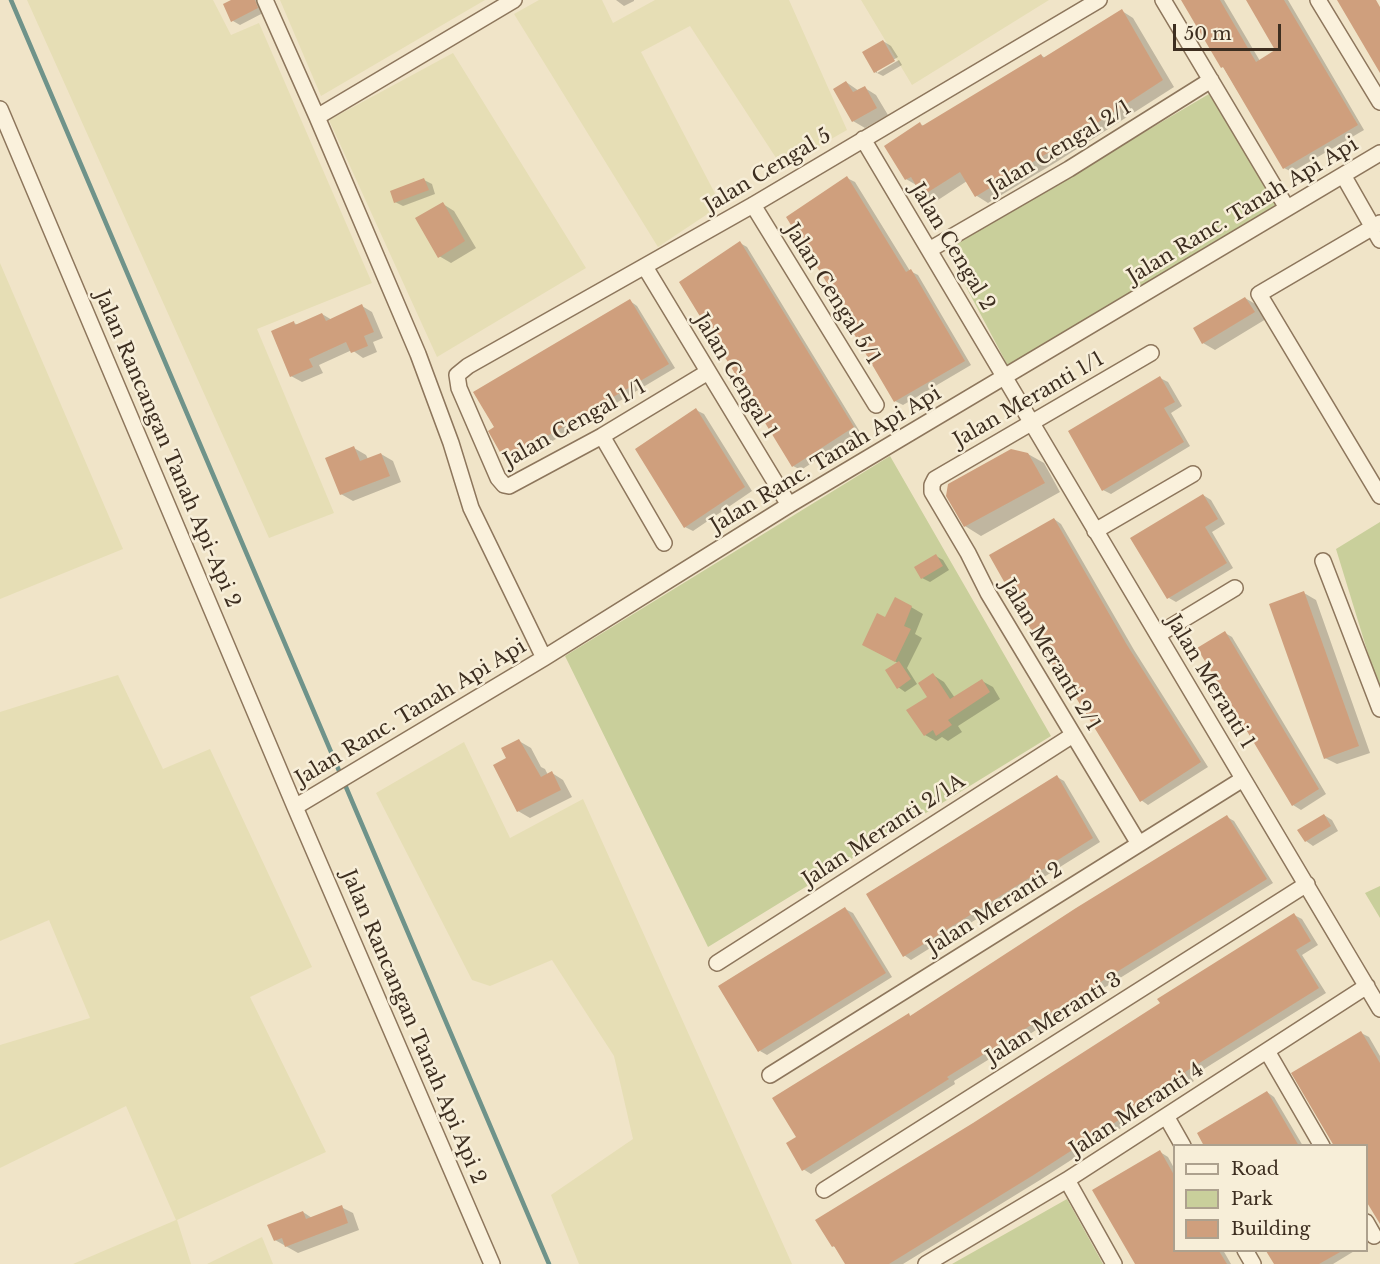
<!DOCTYPE html>
<html>
<head>
<meta charset="utf-8">
<style>
  body { margin:0 }
  #map { position:relative; width:1380px; height:1264px; overflow:hidden; background:#f0e4c8; font-family:"Libre Baskerville",serif }
  canvas { display:block }
  .legend { position:absolute; left:1173px; top:1144px; width:195px; height:108px; box-sizing:border-box; background:#f7eed8; border:2px solid #ada18e; margin:0; padding:8px 10px; list-style:none; font-size:18px; color:#3d2e20 }
  .legend li { display:flex; align-items:center; gap:12px; height:30px }
  .legend b { width:30px; border:2px solid #ada18e }
  .scale { position:absolute; left:1173px; top:24px; width:108px; height:27px; box-sizing:border-box; border:3px solid #3d2e20; border-top:0; padding-left:8px; font-size:18px; line-height:21px; white-space:nowrap; color:#3d2e20; -webkit-text-stroke:4px #f7eed8; paint-order:stroke }
</style>
</head>
<body>
<div id="map">
<canvas width="1380" height="1264"></canvas>
<ul class="legend">
<li><b style="height:8px;background:#faf1dc"></b>Road</li>
<li><b style="height:16px;background:#c9cf9b"></b>Park</li>
<li><b style="height:16px;background:#cf9f7d"></b>Building</li>
</ul>
<div class="scale">50 m</div>
</div>
<script>
const g = document.querySelector('canvas').getContext('2d');
g.lineJoin = 'round';
function fillPath(path, color) {
  g.fillStyle = color;
  g.fill(path, 'evenodd');
}
function toPath(rows) {
  const path = new Path2D();
  for (const r of rows) {
    path.moveTo(r[0], r[1]);
    for (let i = 2; i < r.length; i += 2) path.lineTo(r[i], r[i + 1]);
  }
  return path;
}
function trace(path, color, width, dash) {
  g.strokeStyle = color;
  g.lineWidth = width;
  g.lineCap = dash ? 'butt' : 'round';
  g.setLineDash(dash || []);
  g.stroke(path);
}
function label(font, color, halo, rows, align = 'center') {
  g.font = font + ' "Libre Baskerville",serif';
  g.lineWidth = 5;
  g.setLineDash([]);
  g.textBaseline = 'middle';
  g.strokeStyle = halo;
  g.fillStyle = color;
  for (const [text, x, y, turn = 0] of rows) {
    g.save();
    g.translate(x, y);
    g.rotate((+turn || 0) * Math.PI / 180);
    g.textAlign = isNaN(turn) ? turn : align;
    if (halo) g.strokeText(text, 0, 0);
    g.fillText(text, 0, 0);
    g.restore();
  }
}
fillPath(toPath([
  [27,0,213,0,231,35,259,23,372,283,257,329,334,513,269,538],
  [280,0,485,0,321,96],
  [539,0,602,0,613,23,655,0,789,0,847,130,782,167,690,26,641,52,721,205,658,247,514,14],
  [861,0,1049,0,912,85],
  [453,53,586,268,437,357,329,120],
  [0,263,123,549,0,599],
  [118,675,163,769,210,749,312,967,250,997,326,1152,177,1220,191,1264,73,1264,176,1220,126,1106,0,1168,0,1045,90,1018,49,920,0,941,0,712],
  [464,742,510,838,583,799,792,1264,579,1264,551,1195,633,1139,614,1056,552,960,490,986,472,980,376,793],
  [262,1237,273,1264,207,1264]
]), '#e6deb5');
fillPath(toPath([
  [1209,94,1279,206,1009,368,946,249],
  [890,456,1051,736,708,947,565,656],
  [1380,522,1380,686,1374,673,1336,549],
  [1380,886,1380,918,1365,893],
  [1067,1199,1103,1264,952,1264]
]), '#c9cf9b');
fillPath(toPath([
  [234,0,260,0,265,12,240,25,233,21],
  [616,0,634,0,634,1,624,6],
  [1183,0,1224,0,1260,61,1277,51,1247,0,1288,0,1364,130,1292,172,1284,168],
  [1122,11,1133,18,1174,87,1058,161,988,203,977,196,967,181,935,202,924,195,918,186,906,179,920,124,924,126,1041,55,1045,58],
  [883,41,891,46,898,57,877,70,877,73,875,72],
  [899,60,902,65,883,76,877,73],
  [846,82,859,91,865,88,876,95,888,115,865,128,853,121,835,89],
  [847,178,855,182,910,271,918,275,971,365,903,405,895,401,845,309],
  [424,180,432,184,435,194,403,206,395,202],
  [443,204,454,211,476,248,451,263,439,256],
  [740,243,747,247,860,432,801,470,793,466],
  [1245,298,1257,305,1266,319,1215,350,1203,343],
  [630,301,637,306,675,368,514,464,506,460],
  [362,306,372,312,383,338,373,342,377,352,363,358,352,350,319,365,323,373,302,382,291,376,294,323,298,325,322,314,332,320],
  [1160,378,1168,382,1182,406,1171,413,1190,446,1111,494,1103,490],
  [696,410,704,414,752,491,693,531,685,527],
  [354,448,366,455,368,459,381,454,393,461,401,482,353,501,341,494],
  [1028,454,1044,463,1060,492,981,536,965,526,947,496],
  [1203,495,1211,500,1225,524,1212,532,1233,568,1176,602,1169,598],
  [1054,519,1061,524,1134,650,1208,767,1148,805,1141,800,1064,675,1056,671],
  [936,556,943,560,949,570,930,582,922,578],
  [1304,593,1316,600,1370,753,1337,764,1325,758],
  [911,607,923,614,915,634,922,638,907,668,917,684,905,692,898,687,898,663,875,651,886,619],
  [1225,633,1232,637,1326,794,1301,810,1293,805],
  [933,675,944,682,955,698,982,681,993,687,1000,699,958,726,962,732,948,741,942,737,936,741,925,735],
  [519,741,531,748,541,767,545,769,548,775,552,773,563,780,572,797,530,818,518,811,508,759],
  [1057,777,1064,781,1100,842,911,960,904,955],
  [1324,815,1332,820,1338,831,1313,846,1306,841],
  [1227,817,1234,821,1273,883,954,1081,955,1084,811,1174,803,1169,798,1137,909,1015,911,1017],
  [845,909,853,913,892,977,767,1055,760,1051],
  [1294,915,1302,919,1318,945,1302,955,1326,993,1191,1077,1194,1081,1040,1180,903,1264,847,1264,837,1248,833,1246,974,1124,1162,1004],
  [1361,1033,1369,1037,1380,1056,1380,1221,1366,1146],
  [1267,1092,1274,1097,1303,1146,1206,1146],
  [1160,1152,1168,1157,1174,1168,1174,1250,1223,1250,1231,1264,1137,1264],
  [341,1207,353,1213,359,1230,298,1253,275,1240,303,1212,312,1218],
  [1268,1250,1356,1250,1333,1264,1275,1264]
]), '#0003');
trace(toPath([
  [11,0,549,1264]
]), '#6f938a', 4.5);
fillPath(toPath([
  [231,0,255,0,258,8,231,22,223,4],
  [1181,0,1220,0,1256,62,1275,50,1246,0,1284,0,1358,125,1283,169,1223,67,1221,68],
  [1337,0,1376,0,1380,7,1380,73],
  [1122,9,1163,80,1094,125,975,197,960,172,922,196,911,177,905,180,884,146,920,122,922,126,1041,54,1043,58],
  [883,40,895,61,874,73,862,52],
  [846,81,853,92,865,86,877,108,852,122,833,89],
  [847,176,906,272,911,269,965,361,894,402,840,310,843,309,786,217],
  [424,178,429,190,394,203,390,191],
  [443,202,465,241,438,258,415,218],
  [740,241,854,427,792,467,679,282],
  [1245,297,1255,312,1202,344,1193,328],
  [630,299,669,364,505,461,488,431,494,427,473,392],
  [362,304,374,332,364,336,368,346,351,353,346,342,309,359,313,367,290,377,271,331,294,321,295,325,322,313,326,321],
  [1160,376,1175,402,1164,408,1184,442,1102,491,1068,431],
  [696,408,745,487,684,528,635,449],
  [354,446,360,461,381,453,390,476,340,495,325,458],
  [1011,449,1028,453,1045,483,964,527,946,496,948,484],
  [1203,494,1218,519,1205,527,1227,563,1167,599,1130,538],
  [1054,518,1127,645,1201,762,1140,802,1059,670,1055,672,989,555],
  [936,554,943,566,921,579,914,567],
  [1304,591,1359,746,1324,759,1269,604],
  [895,597,912,606,904,626,911,629,895,662,862,645,877,613,885,617],
  [1225,631,1319,789,1292,806,1197,648],
  [899,661,911,679,897,689,885,670],
  [933,673,950,699,982,679,990,692,948,720,952,725,936,736,933,730,924,736,906,710,927,697,918,683],
  [519,739,541,777,552,771,561,790,517,812,493,765,506,758,501,748],
  [1057,775,1093,838,903,957,866,894],
  [1324,814,1331,826,1305,842,1297,830],
  [1227,815,1267,879,947,1077,949,1079,802,1171,786,1143,796,1137,772,1098,909,1013,910,1016,1076,908],
  [845,907,886,973,758,1052,718,986],
  [1294,913,1311,941,1296,950,1319,988,1185,1072,1187,1076,1032,1176,889,1264,845,1264,834,1246,832,1247,815,1220,973,1123,1160,1003,1157,999],
  [1361,1031,1380,1063,1380,1224,1366,1201,1366,1146,1334,1146,1291,1073],
  [1267,1091,1299,1146,1204,1146,1197,1133],
  [1160,1150,1174,1175,1174,1251,1219,1251,1227,1264,1135,1264,1092,1190],
  [342,1205,348,1223,285,1247,282,1238,274,1241,267,1225,303,1211,306,1219],
  [1266,1251,1342,1251,1319,1264,1274,1264]
]), '#cf9f7d');
const minor = toPath([
  [265,0,317,117,418,354,451,443,471,508,544,658],
  [1163,0,1287,208],
  [1318,0,1380,102],
  [0,109,295,807,492,1264],
  [317,117,514,0],
  [863,139,1380,1009],
  [1343,175,1380,240],
  [753,205,876,405],
  [1380,223,1259,294,1380,496],
  [929,250,1069,169,1211,80],
  [645,267,789,505],
  [708,372,602,436,509,486,504,485,498,478,459,388,457,375,468,366,753,205,1099,0],
  [602,436,664,543],
  [1095,531,1193,474],
  [1323,561,1380,709],
  [1159,634,1235,588],
  [295,807,544,658,789,505,1380,153],
  [1139,844,988,593,968,553,932,492,932,485,935,479,1151,353],
  [717,963,1073,735],
  [1267,1051,1322,1146],
  [770,1075,1243,779],
  [1166,1116,1183,1146],
  [1067,1180,1114,1264],
  [824,1190,1307,884],
  [1366,1222,1374,1236],
  [1245,1250,1253,1264],
  [926,1264,1067,1180,1367,986]
]);
trace(minor, '#8d765c', 18);
trace(minor, '#faf1dc', 15);
label('20px', '#3d2e20', '#f7eed8', [
  ["Jalan Cengal 2/1",1060,148,-31],
  ["Jalan Cengal 5",768,171,-31],
  ["Jalan Ranc. Tanah Api Api",1243,211,-31],
  ["Jalan Cengal 2",952,247,59],
  ["Jalan Cengal 5/1",832,294,58],
  ["Jalan Cengal 1",735,376,59],
  ["Jalan Meranti 1/1",1029,400,-30],
  ["Jalan Cengal 1/1",575,424,-29],
  ["Jalan Rancangan Tanah Api-Api 2",167,449,67],
  ["Jalan Ranc. Tanah Api Api",826,460,-31],
  ["Jalan Meranti 2/1",1050,655,59],
  ["Jalan Meranti 1",1210,682,59],
  ["Jalan Ranc. Tanah Api Api",411,713,-31],
  ["Jalan Meranti 2/1A",884,831,-33],
  ["Jalan Meranti 2",995,909,-32],
  ["Jalan Meranti 3",1054,1019,-32],
  ["Jalan Rancangan Tanah Api Api 2",413,1027,67],
  ["Jalan Meranti 4",1137,1110,-33]
]);
</script>
</body>
</html>
